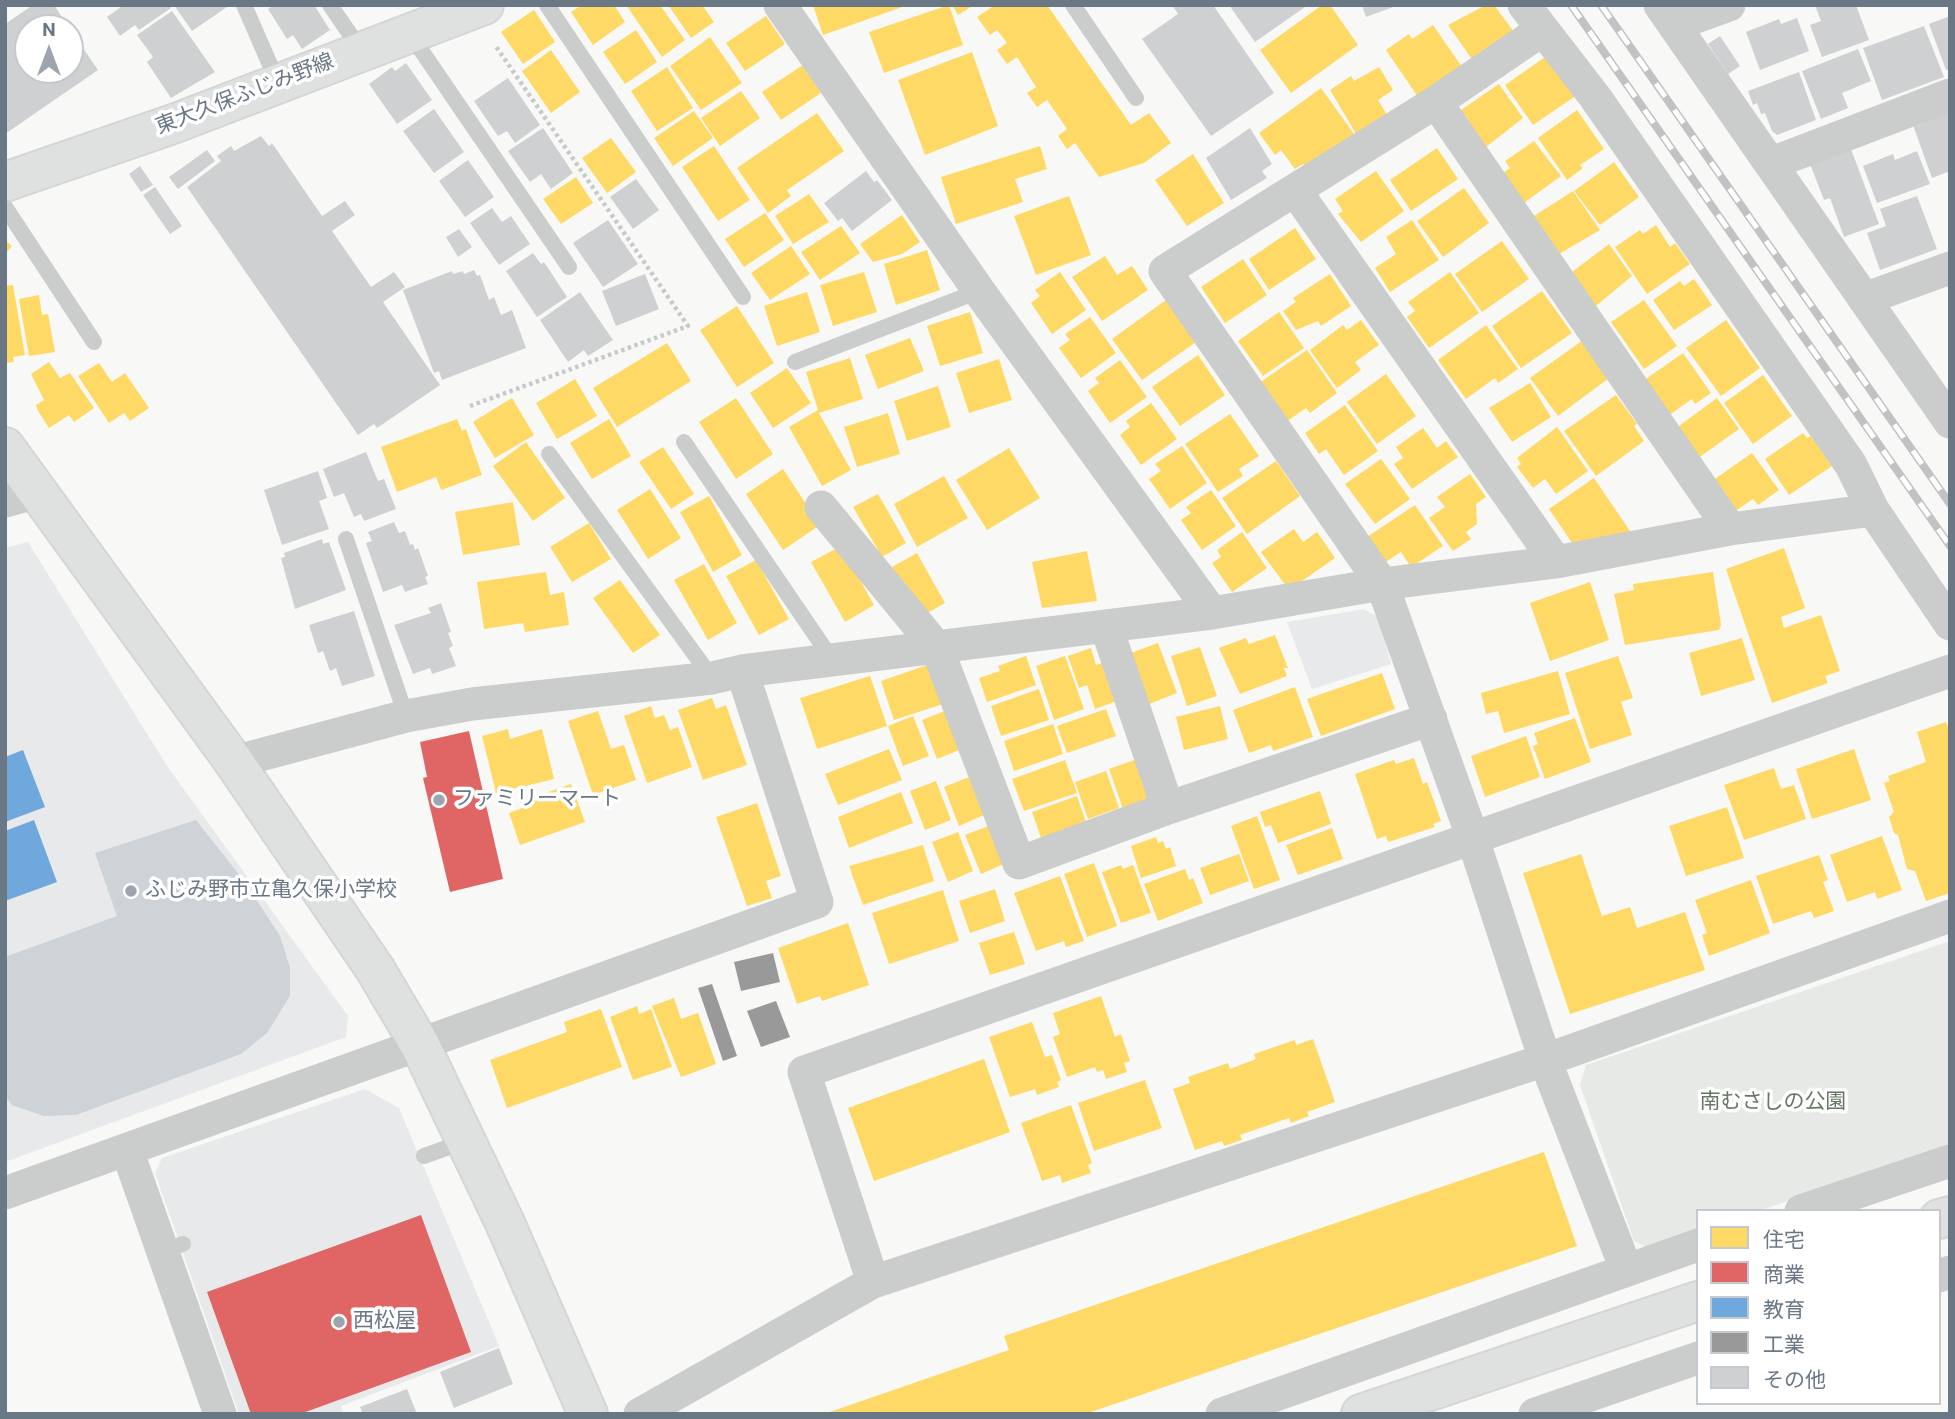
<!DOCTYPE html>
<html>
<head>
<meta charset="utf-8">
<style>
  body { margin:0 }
  #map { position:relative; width:1955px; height:1419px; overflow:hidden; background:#f8f8f7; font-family:Roboto,"Noto Sans JP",sans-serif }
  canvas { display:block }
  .frame { position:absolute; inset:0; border:7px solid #6a7785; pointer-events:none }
  .legend { position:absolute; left:1696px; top:1209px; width:245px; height:196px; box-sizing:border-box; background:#fff; border:2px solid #c3c9ce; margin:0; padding:9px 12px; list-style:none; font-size:21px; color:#6a7785 }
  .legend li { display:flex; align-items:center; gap:14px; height:35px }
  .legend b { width:35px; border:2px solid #c3c9ce }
  .north { position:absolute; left:14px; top:14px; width:70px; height:70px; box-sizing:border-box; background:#fff; border:2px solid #c3c9ce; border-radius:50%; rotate:0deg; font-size:19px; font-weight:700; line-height:28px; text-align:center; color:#6a7785 }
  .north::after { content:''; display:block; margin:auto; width:24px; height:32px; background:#9ca4ad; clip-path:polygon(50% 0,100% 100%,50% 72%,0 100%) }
</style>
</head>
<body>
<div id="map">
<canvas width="1955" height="1419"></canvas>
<div class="frame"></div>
<ul class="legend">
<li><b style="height:19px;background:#ffd966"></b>住宅</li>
<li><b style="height:19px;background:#e06666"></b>商業</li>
<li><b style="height:19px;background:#6fa8dc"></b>教育</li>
<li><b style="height:19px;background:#999"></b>工業</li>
<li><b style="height:19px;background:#cfd0d1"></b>その他</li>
</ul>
<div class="north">N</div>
</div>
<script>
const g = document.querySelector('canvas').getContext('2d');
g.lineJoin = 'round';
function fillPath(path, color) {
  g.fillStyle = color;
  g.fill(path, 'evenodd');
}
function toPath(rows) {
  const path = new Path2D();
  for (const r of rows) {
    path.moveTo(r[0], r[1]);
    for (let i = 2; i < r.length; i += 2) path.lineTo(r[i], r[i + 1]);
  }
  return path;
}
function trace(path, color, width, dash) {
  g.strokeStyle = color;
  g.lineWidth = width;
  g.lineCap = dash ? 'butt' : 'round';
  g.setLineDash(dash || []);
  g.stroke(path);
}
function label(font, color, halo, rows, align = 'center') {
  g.font = font + ' Roboto,"Noto Sans JP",sans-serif';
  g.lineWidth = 7;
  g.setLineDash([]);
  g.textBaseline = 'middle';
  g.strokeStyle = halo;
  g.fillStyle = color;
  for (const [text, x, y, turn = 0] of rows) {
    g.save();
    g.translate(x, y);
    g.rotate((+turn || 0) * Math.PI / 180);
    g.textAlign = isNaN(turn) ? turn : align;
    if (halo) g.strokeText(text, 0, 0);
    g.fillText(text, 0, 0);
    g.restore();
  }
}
fillPath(toPath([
  [28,542,167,766,348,1016,346,1037,5,1162,5,548],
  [1364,609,1378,617,1391,664,1312,689,1287,622],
  [365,1089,399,1108,499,1346,341,1406,343,1414,239,1414,155,1173,162,1158]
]), '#e8e9ea');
fillPath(toPath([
  [1950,941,1950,1145,1759,1211,1698,1211,1698,1232,1650,1249,1634,1241,1580,1085,1586,1065]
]), '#e6e9e5');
fillPath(toPath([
  [196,820,244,881,280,936,290,968,290,996,267,1033,241,1054,76,1115,44,1116,12,1105,5,1096,5,957,117,916,95,853]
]), '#cdd3d6');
fillPath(toPath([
  [582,5,614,5,625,22,593,45,571,12],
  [626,5,660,5,685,40,662,57],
  [668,5,702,5,714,22,691,38],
  [813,5,905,5,905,6,823,35],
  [949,5,963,45,884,73,869,32],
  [952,5,974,5,958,15],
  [995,5,1047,5,1131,125,1149,113,1171,143,1144,163,1099,177,1075,143,1067,149,1058,136,1067,129,1047,100,1037,107,1027,93,1036,87,1017,57,1007,64,997,50,1007,43,997,30,990,35,977,17],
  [1322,5,1330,5,1358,45,1291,93,1260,50],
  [1486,5,1494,5,1517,36,1476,65,1448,25],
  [534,10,555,42,523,64,501,32],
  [766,16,785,44,745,71,726,43],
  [1433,25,1462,67,1418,97,1386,50,1409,34,1412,39],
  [636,30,657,62,625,84,603,52],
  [710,37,742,83,701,110,670,66],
  [551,50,580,92,551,113,522,71],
  [972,52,998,126,925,155,898,80],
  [1548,55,1577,95,1533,125,1505,85],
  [803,65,821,93,781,120,762,92],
  [667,67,693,108,657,131,631,91],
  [1379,67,1393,90,1378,100,1389,118,1358,137,1330,90,1351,76,1354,81],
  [1499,84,1523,118,1481,151,1461,124,1468,119,1461,110],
  [1321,88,1354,134,1306,168,1303,164,1295,169,1281,150,1275,155,1259,133],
  [741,91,760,118,720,146,701,118],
  [1577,110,1604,149,1580,165,1583,168,1567,180,1538,138],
  [694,111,713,138,673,166,654,138],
  [817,113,844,151,787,190,791,196,768,213,737,168],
  [611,138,636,172,607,193,582,158],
  [1534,141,1561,176,1521,205,1499,176,1510,168,1505,161],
  [714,146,750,200,718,221,682,167],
  [1040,146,1047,169,1015,179,1023,202,956,224,941,177],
  [1437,148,1458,179,1411,211,1390,180],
  [1193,154,1224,203,1187,226,1155,180],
  [1614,162,1639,197,1600,225,1574,191],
  [1376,171,1404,211,1361,242,1338,214,1343,211,1335,199],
  [576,177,593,203,561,224,543,199],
  [1464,188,1489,223,1443,257,1417,221],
  [1573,191,1600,230,1559,254,1534,216],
  [809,194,829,222,793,244,775,216],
  [1069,196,1091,255,1036,275,1014,216],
  [765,213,784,240,744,267,725,239],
  [902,215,920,242,902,254,873,262,860,244],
  [1412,220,1439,260,1390,292,1375,268,1396,254,1386,237],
  [1656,225,1670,247,1675,243,1690,264,1647,294,1615,247,1640,230,1643,234],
  [841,226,860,253,820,280,801,252],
  [1295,228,1316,259,1269,290,1249,259],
  [5,240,12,246,5,254],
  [1502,241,1529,279,1482,312,1455,274],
  [1609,244,1632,276,1591,310,1572,272],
  [791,246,810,274,770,300,751,273],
  [927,250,940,290,896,305,884,264],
  [1105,256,1117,275,1132,266,1148,290,1102,321,1072,277],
  [1243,259,1267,295,1225,323,1201,287],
  [864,272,877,312,833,326,820,285],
  [1060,272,1086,310,1052,334,1031,303,1040,296,1035,290],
  [1450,272,1479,313,1429,348,1407,317,1415,311,1408,302],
  [1330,274,1351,306,1321,326,1318,321,1296,330,1283,311,1296,302,1293,298],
  [1694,279,1712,305,1674,330,1653,300,1680,281,1684,286],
  [13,285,25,355,13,357,14,362,5,363,5,286],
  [1542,291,1572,333,1521,368,1492,326],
  [807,292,820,332,777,346,764,306],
  [39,295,42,315,48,314,55,352,29,356,19,299],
  [1166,300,1196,342,1142,380,1112,339],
  [1644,300,1677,346,1644,369,1611,322],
  [737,306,774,363,737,387,700,330],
  [970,312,983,353,940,366,927,326],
  [1279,312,1304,348,1263,376,1238,341],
  [1090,317,1116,353,1081,378,1059,348,1070,340,1065,334],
  [1361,320,1379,345,1355,362,1361,370,1337,388,1310,350,1343,325,1347,330],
  [1726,320,1760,368,1721,396,1686,348],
  [1486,325,1518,369,1498,383,1495,378,1466,399,1438,360],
  [910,338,924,371,878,389,865,355],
  [1583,340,1609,378,1558,416,1530,378],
  [667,343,691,381,617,427,593,388],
  [1307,350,1337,393,1310,413,1306,408,1286,422,1259,383],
  [1683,353,1711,393,1695,404,1692,399,1668,416,1643,381],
  [1198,355,1225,395,1180,426,1152,387],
  [850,358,863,399,819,413,851,470,822,486,789,427,818,410,806,372],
  [999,359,1012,400,969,413,956,373],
  [1120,360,1147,397,1110,423,1088,391,1099,383,1095,378],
  [49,362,60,378,70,373,94,408,74,422,69,415,49,428,38,411,36,405,44,400,31,374],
  [99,363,112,382,125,373,149,408,130,421,124,413,109,423,78,376],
  [787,368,811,403,773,428,750,393],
  [1386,374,1416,416,1377,444,1347,402],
  [1763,375,1792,416,1753,444,1724,403],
  [575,379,597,416,557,439,536,403],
  [1530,383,1551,417,1512,442,1489,408],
  [938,386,951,427,907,441,894,401],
  [1616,395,1637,424,1634,426,1644,441,1596,476,1564,431],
  [512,398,534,435,495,458,473,422],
  [736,398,773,454,736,479,699,422],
  [1717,398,1739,429,1694,461,1672,431],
  [1151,403,1177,439,1141,465,1120,435,1130,427,1126,421],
  [1345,405,1378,451,1344,475,1326,449,1319,454,1305,433],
  [888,413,900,454,857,467,844,427],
  [1230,414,1259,456,1239,469,1243,476,1218,492,1185,444],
  [457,419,462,431,466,429,482,475,441,490,436,477,397,492,381,447],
  [609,419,631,456,592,479,570,443],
  [1557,427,1588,471,1556,494,1545,479,1533,488,1517,467,1521,464,1517,458],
  [1423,428,1437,448,1446,441,1458,457,1412,489,1394,464,1403,458,1396,447],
  [1803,433,1807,438,1811,436,1832,466,1789,495,1765,459],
  [526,442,565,498,533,521,493,466],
  [1182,446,1207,483,1170,509,1149,479,1161,471,1155,464],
  [663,447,694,494,671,509,639,462],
  [1009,448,1040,498,987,530,956,480],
  [1752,453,1779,490,1758,505,1753,499,1734,512,1712,481],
  [1381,459,1410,499,1375,524,1345,484],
  [1276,461,1300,496,1247,534,1222,498],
  [783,469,820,525,783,550,746,494],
  [1470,474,1486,497,1476,504,1477,524,1466,532,1471,539,1453,551,1429,518,1445,507,1437,497],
  [944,476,968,518,917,547,894,504],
  [1594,478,1632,534,1572,543,1549,509],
  [650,489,681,538,648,559,617,510],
  [1211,490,1236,526,1202,550,1181,520,1191,513,1186,507],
  [878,494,906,543,882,557,853,507],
  [709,496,742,555,713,572,680,512],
  [513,502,520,545,463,555,455,512],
  [1415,505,1443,546,1411,567,1401,552,1384,563,1367,537],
  [589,523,611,559,572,582,550,547],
  [1294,529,1303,542,1317,532,1335,558,1289,590,1261,552],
  [1242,532,1267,568,1232,592,1212,563,1221,557,1217,550],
  [841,546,874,605,845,622,811,562],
  [1784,548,1805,608,1781,617,1784,628,1821,615,1840,671,1825,676,1828,683,1772,703,1726,569],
  [1087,551,1097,601,1042,608,1032,562],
  [917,553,945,603,922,616,892,567],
  [756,560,789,619,759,635,726,576],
  [704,564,737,623,708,640,674,580],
  [546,572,550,595,564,592,569,625,525,632,523,623,484,629,477,582],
  [1713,572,1721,625,1719,630,1625,645,1614,594,1634,590,1633,584],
  [620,580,660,635,633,653,593,598],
  [1590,582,1609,640,1550,661,1530,603],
  [1275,635,1288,668,1284,668,1287,676,1240,694,1219,648,1246,638,1249,644],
  [1742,638,1755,680,1701,696,1689,653],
  [1158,643,1177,693,1149,704,1131,653],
  [1200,647,1217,696,1187,706,1171,656],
  [1091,648,1096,665,1104,662,1117,701,1095,709,1087,685,1079,688,1068,656],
  [1026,656,1036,685,987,702,979,678,1000,671,998,666],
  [1065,656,1084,709,1054,720,1036,666],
  [1618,656,1633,698,1621,702,1632,735,1590,749,1565,673],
  [930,664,943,704,894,720,881,681],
  [1558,671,1570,714,1504,733,1498,711,1486,714,1481,693],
  [1382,673,1395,709,1321,736,1307,699],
  [870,676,887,726,817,749,800,698],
  [1295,687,1313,737,1273,751,1271,745,1249,753,1233,710],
  [1039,689,1049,720,1001,736,991,706],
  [712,698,716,709,726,705,747,765,703,780,678,710],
  [651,706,655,718,664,715,670,730,678,727,692,767,647,783,624,716],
  [1220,706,1228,739,1184,750,1176,717],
  [1106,709,1116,736,1067,753,1057,726],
  [947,710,962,749,937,759,922,720],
  [598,711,611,749,624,745,636,780,593,795,568,721],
  [913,716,929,756,903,766,888,726],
  [1575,718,1591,762,1545,779,1533,746,1538,744,1534,733],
  [1946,722,1950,731,1950,893,1926,901,1915,871,1907,869,1898,835,1894,833,1889,817,1894,812,1884,783,1890,781,1888,776,1926,762,1917,732],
  [1053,724,1063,754,1014,771,1004,741],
  [508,729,510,739,542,729,554,779,496,793,482,736],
  [1526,736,1540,777,1485,797,1471,756],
  [889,749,902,780,838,805,825,774],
  [1854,749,1871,800,1812,819,1796,769],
  [1414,758,1423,784,1427,782,1441,821,1433,824,1435,827,1388,842,1386,836,1377,839,1355,774,1394,760,1396,764],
  [1137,759,1152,799,1123,809,1109,769],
  [1065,760,1077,793,1024,811,1012,779],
  [1774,768,1781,789,1794,785,1806,819,1744,840,1724,785],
  [1106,771,1119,808,1088,819,1075,782],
  [969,777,984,815,959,826,944,787],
  [936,781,951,820,925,830,910,791],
  [571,784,585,822,520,845,509,813,525,807,523,801],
  [1320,791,1331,824,1278,843,1271,825,1265,827,1260,812],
  [901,792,913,823,849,848,838,817],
  [1077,796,1087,825,1042,841,1032,812],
  [757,803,781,876,766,881,772,898,747,906,716,817],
  [1727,807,1744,858,1686,876,1669,826],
  [1257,816,1280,880,1254,889,1231,826],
  [991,825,1006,863,981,874,965,835],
  [1332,828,1343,859,1298,875,1286,845],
  [958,832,973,871,948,882,932,842],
  [1882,836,1902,890,1877,899,1875,892,1847,902,1830,855],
  [1156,837,1158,843,1163,841,1166,849,1170,847,1176,866,1141,878,1131,846],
  [923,845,934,881,863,905,849,866],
  [1239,854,1249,881,1210,895,1200,868],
  [1581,854,1602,916,1630,907,1637,928,1685,912,1705,970,1570,1014,1523,873],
  [1819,855,1828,880,1823,882,1834,911,1814,918,1811,911,1773,924,1756,876],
  [1094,863,1117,926,1087,937,1064,874],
  [1121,865,1123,869,1133,865,1151,913,1121,923,1102,872],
  [1185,869,1189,880,1193,878,1203,903,1158,921,1144,884],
  [1060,876,1084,941,1066,947,1064,941,1036,951,1014,893],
  [1751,880,1770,933,1709,956,1702,935,1707,933,1695,900],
  [995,889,1005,921,970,933,959,901],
  [943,890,959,941,889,964,872,913],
  [848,923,869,985,822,1001,820,996,797,1004,778,948],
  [1014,932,1025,964,990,975,979,943],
  [1101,996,1115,1037,1121,1034,1130,1061,1124,1063,1127,1072,1106,1079,1103,1070,1097,1072,1095,1067,1067,1077,1053,1037,1060,1034,1053,1013],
  [674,998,681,1019,698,1013,716,1064,681,1077,652,1006],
  [637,1006,639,1014,651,1009,672,1067,633,1080,610,1017],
  [601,1009,622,1067,507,1108,490,1060,567,1032,564,1022],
  [1032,1022,1045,1057,1052,1055,1061,1080,1057,1082,1059,1087,1037,1095,1035,1089,1010,1097,989,1037],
  [1313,1039,1335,1102,1307,1112,1309,1116,1291,1123,1289,1118,1240,1135,1242,1140,1224,1146,1222,1141,1195,1150,1173,1089,1190,1083,1188,1077,1228,1063,1230,1069,1256,1059,1254,1054,1295,1040,1296,1045],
  [984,1059,1010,1132,874,1181,848,1108],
  [1145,1080,1162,1128,1094,1151,1078,1103],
  [1071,1105,1092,1163,1088,1165,1091,1173,1062,1183,1060,1175,1042,1181,1021,1123],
  [1544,1152,1577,1246,1085,1414,824,1414,1009,1350,1004,1336]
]), '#ffd966');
fillPath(toPath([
  [469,731,503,879,450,892,423,778,427,777,420,742],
  [421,1215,471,1352,300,1414,251,1414,207,1292]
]), '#e06666');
fillPath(toPath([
  [23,750,45,807,5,822,5,757],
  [34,820,57,882,5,901,5,831]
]), '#6fa8dc');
fillPath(toPath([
  [773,953,780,982,741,991,734,962],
  [712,984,737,1056,723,1061,698,988],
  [776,1001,790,1037,761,1047,747,1011]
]), '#999');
fillPath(toPath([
  [33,5,54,5,69,28,28,28,28,70,70,70,70,29,98,70,5,134,5,24],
  [120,5,169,5,171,8,139,30,135,25,120,36,107,17,121,7],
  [174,5,225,5,227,7,192,31],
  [274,5,314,5,330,30,302,49,293,35,287,39,268,9],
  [1172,5,1213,5,1274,93,1211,136,1142,39,1178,14],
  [1229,5,1308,5,1255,42],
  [1362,5,1396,5,1396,6,1366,17],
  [1815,5,1856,5,1869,40,1822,57,1810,25,1821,21],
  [172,11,215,72,171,98,147,62,153,57,137,35],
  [1950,16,1950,69,1946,70,1929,24],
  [1797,18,1809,51,1760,70,1746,32,1779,19,1781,24],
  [1924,26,1944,77,1882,100,1863,48],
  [1720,36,1740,66,1728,74,1708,44],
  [1858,49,1871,81,1842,93,1848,108,1821,119,1802,71],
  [406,63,432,100,397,124,369,84,392,67,395,71],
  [1799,72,1816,120,1777,135,1772,131,1765,113,1761,114,1757,103,1753,105,1748,91],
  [508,78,540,125,515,143,507,131,498,136,474,101],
  [434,109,464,152,434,173,403,131],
  [1950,111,1950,171,1932,178,1913,125],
  [543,128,573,173,551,189,541,174,530,182,508,151],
  [1250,128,1272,164,1262,171,1267,178,1231,200,1206,158],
  [261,136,269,146,272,143,322,216,345,201,355,215,332,231,371,287,394,272,405,287,383,302,440,385,377,428,374,424,358,435,187,187,221,161,217,156,231,146,234,151],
  [1851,149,1879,224,1844,237,1830,198,1824,200,1810,164],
  [207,150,215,161,178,189,169,177],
  [1917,151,1930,184,1877,203,1863,166,1893,154,1895,160],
  [468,160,494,197,465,217,439,181],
  [140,166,153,185,141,192,129,174],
  [866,171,874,182,877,180,892,200,852,231,842,218,838,221,824,203],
  [636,179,659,210,633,229,610,197],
  [155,187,182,226,170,234,143,195],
  [1917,196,1937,249,1880,270,1867,233,1886,226,1880,209],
  [492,208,502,222,511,216,530,244,499,265,470,223],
  [608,220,638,264,603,287,573,243],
  [459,229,472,247,458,257,446,237],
  [533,253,541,264,544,262,567,297,537,317,506,271],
  [474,270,477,276,480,275,489,300,494,297,501,315,512,310,526,348,442,380,439,371,434,373,403,290,452,271,453,274,463,271,464,274],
  [645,274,659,309,616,326,602,291],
  [580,292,613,340,588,356,584,350,568,362,540,320],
  [366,452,378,481,384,479,396,509,364,521,361,514,354,517,344,493,334,497,323,469],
  [318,471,327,498,319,501,329,529,282,545,264,490],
  [394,522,399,533,405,531,410,545,413,544,415,550,418,548,428,576,425,577,428,584,405,592,402,585,383,592,366,543,372,541,368,532],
  [322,539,323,544,329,542,346,590,295,609,281,558,285,557,284,553],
  [441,603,451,632,448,633,453,646,449,648,456,666,432,674,430,668,413,674,394,625,431,613,428,608],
  [354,611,375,676,342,686,336,668,330,671,323,651,318,653,309,625],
  [499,1348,513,1384,454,1408,440,1372],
  [407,1389,417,1414,363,1414,360,1407]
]), '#cfd0d1');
const secondary = toPath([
  [5,182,173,124,484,5],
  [5,447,234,762,375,969,420,1045,505,1223,588,1414],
  [1939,1219,1950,1216],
  [1361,1414,1698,1301]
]);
trace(secondary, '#d4d5d5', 42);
trace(toPath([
  [470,406,688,326,495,45]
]), '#c8c9cb', 4.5, [3.5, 3.5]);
trace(toPath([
  [244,5,278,83],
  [330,5,361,50],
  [547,5,743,297],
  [1073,5,1136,98],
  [410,34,569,267],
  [5,207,94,342],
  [795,362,979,291],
  [684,442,833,661],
  [549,454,712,678],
  [346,539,406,716],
  [424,1156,466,1141],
  [162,1251,183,1244]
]), '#cbcccc', 16);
trace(toPath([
  [780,5,979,291,1212,613],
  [1524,5,1595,97,1851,465,1873,510,1950,624],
  [1660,5,1950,422],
  [1674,25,1729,5],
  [1542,30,1436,102,1165,271,1382,584,1472,836,1545,1060,1626,1269],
  [1436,102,1730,529],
  [1772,163,1950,95],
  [1295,190,1556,562],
  [1864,299,1950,268],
  [5,501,38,492],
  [821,507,937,648,1019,863,1168,808,1431,719],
  [1106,626,1168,808],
  [234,762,406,716,472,704,712,678,742,671,1212,613,1382,584,1556,562,1730,529,1873,510],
  [127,1150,220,1414],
  [5,1193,817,902,742,671],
  [1801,1211,1950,1161],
  [1939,1276,1950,1272],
  [873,1282,804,1072,1950,671],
  [640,1414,873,1282,1545,1060,1950,916],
  [1222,1414,1698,1245],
  [1535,1414,1698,1358]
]), '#cbcccc', 33);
trace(secondary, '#dfe0e0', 38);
const rail = toPath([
  [1571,5,1950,546],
  [1601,5,1950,504]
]);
trace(rail, '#c1c2c4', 8);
trace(rail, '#fff', 5, [16]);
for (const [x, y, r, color] of [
  [439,800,7,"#9ca4ad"],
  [131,891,7,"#9ca4ad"],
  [339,1322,7,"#9ca4ad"]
]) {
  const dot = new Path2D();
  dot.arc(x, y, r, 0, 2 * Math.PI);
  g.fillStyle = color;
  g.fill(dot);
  trace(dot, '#fff', 2.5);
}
label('21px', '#6a7785', '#fff', [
  ["東大久保ふじみ野線",245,95,-21]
]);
label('21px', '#6a7785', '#fff', [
  ["ファミリーマート",453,800],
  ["ふじみ野市立亀久保小学校",145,891],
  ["西松屋",353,1322]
], 'left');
label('21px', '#667864', '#fff', [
  ["南むさしの公園",1773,1103]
]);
</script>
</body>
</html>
